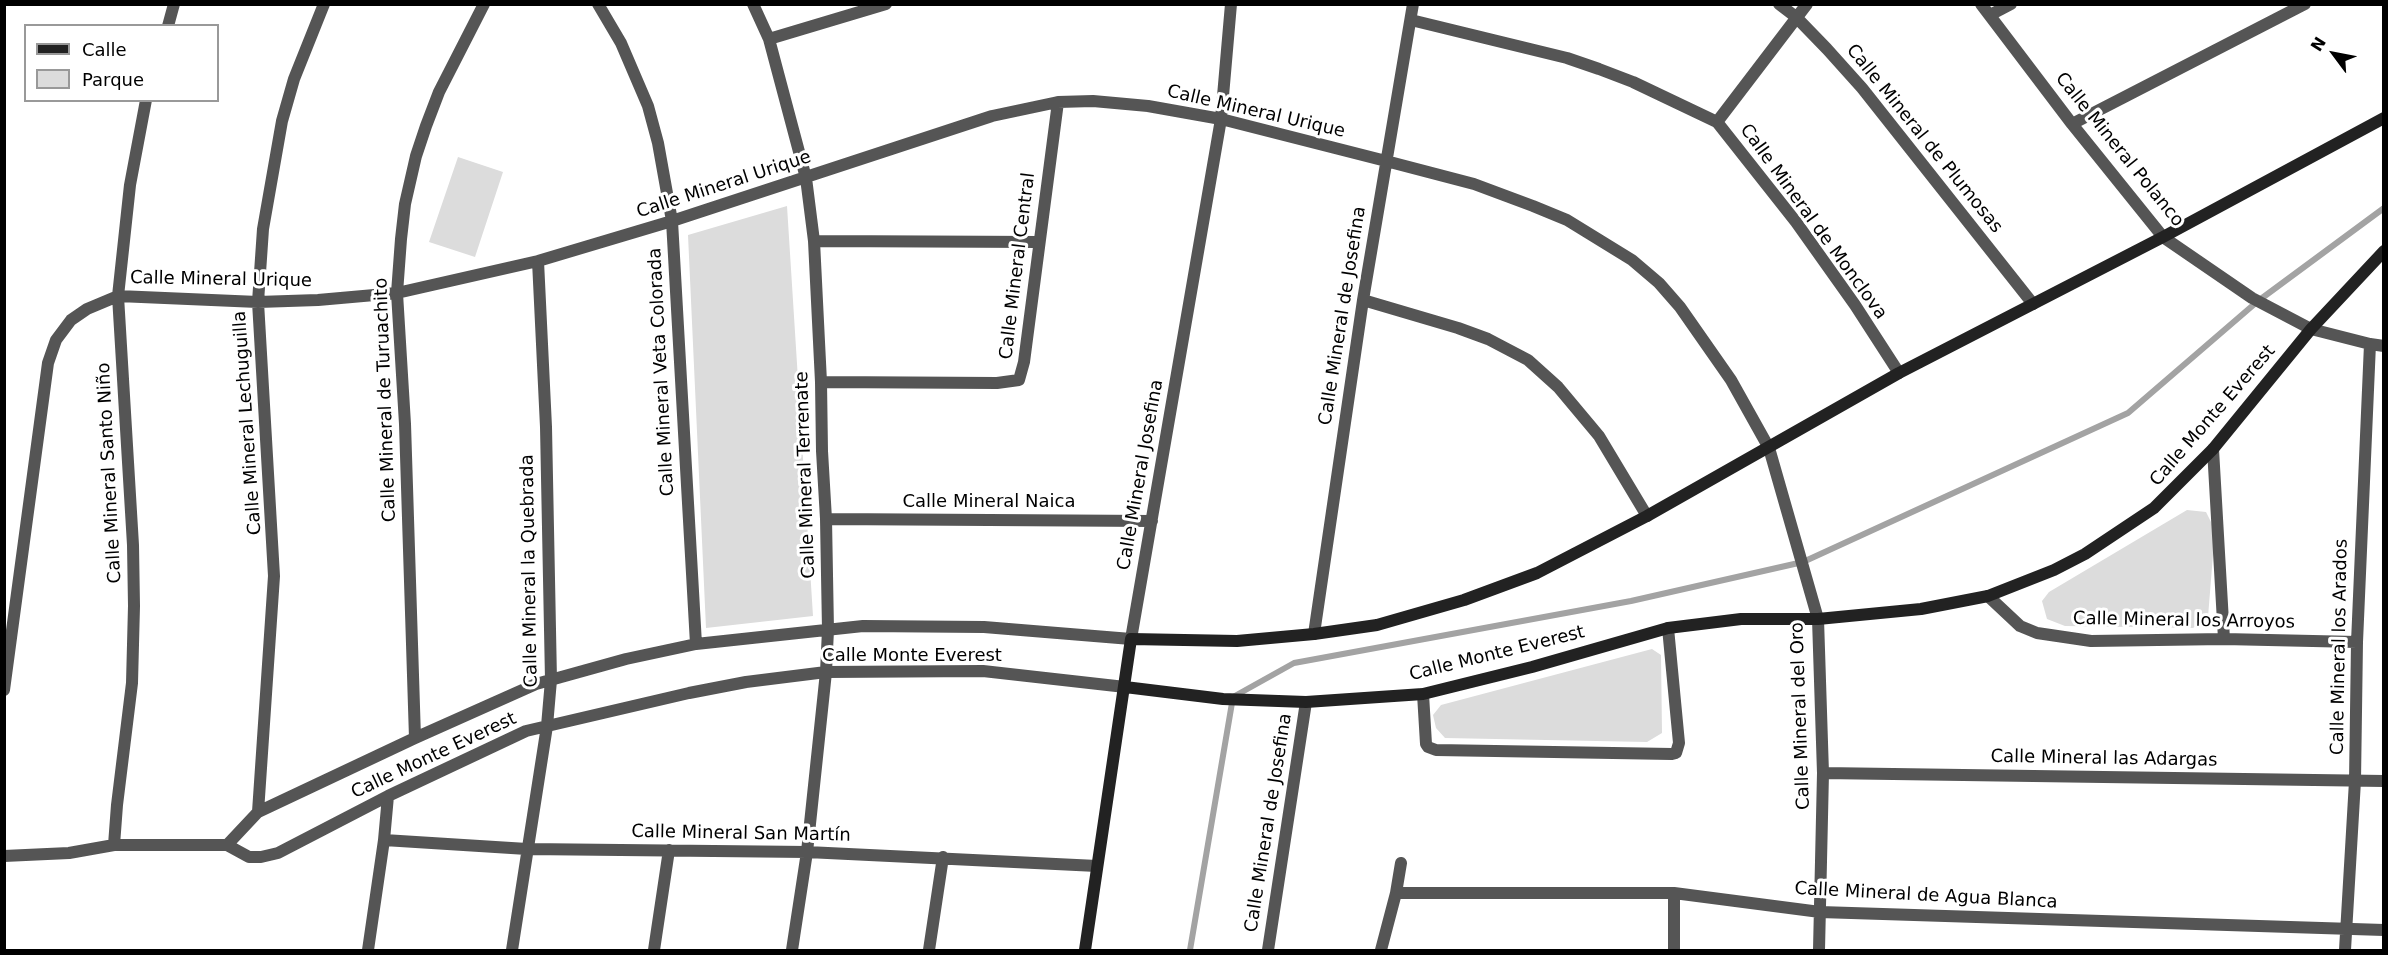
<!DOCTYPE html>
<html>
<head>
<meta charset="utf-8">
<style>
  body { margin:0 }
  #map { position:relative; width:2388px; height:955px; overflow:hidden; background:#fff; font-family:"DejaVu Sans",sans-serif }
  canvas { display:block }
  .frame { position:absolute; inset:0; border:6px solid #000; pointer-events:none }
  .legend { position:absolute; left:24px; top:24px; width:195px; height:78px; box-sizing:border-box; background:#fff; border:2px solid #999; margin:0; padding:8px 10px; list-style:none; font-size:18px; color:#000 }
  .legend li { display:flex; align-items:center; gap:12px; height:30px }
  .legend b { width:30px; border:2px solid #999 }
  .north { position:absolute; left:2304px; top:24px; width:60px; height:60px; -webkit-text-stroke:4px #fff; paint-order:stroke; rotate:302deg; font-size:16px; font-weight:700; line-height:24px; text-align:center; color:#000 }
  .north::after { content:''; display:block; margin:auto; width:21px; height:27px; background:#000; clip-path:polygon(50% 0,100% 100%,50% 72%,0 100%) }
</style>
</head>
<body>
<div id="map">
<canvas width="2388" height="955"></canvas>
<div class="frame"></div>
<ul class="legend">
<li><b style="height:8px;background:#222"></b>Calle</li>
<li><b style="height:16px;background:#dcdcdc"></b>Parque</li>
</ul>
<div class="north">N</div>
</div>
<script>
const g = document.querySelector('canvas').getContext('2d');
g.lineJoin = 'round';
function fillPath(path, color) {
  g.fillStyle = color;
  g.fill(path, 'evenodd');
}
function toPath(rows) {
  const path = new Path2D();
  for (const r of rows) {
    path.moveTo(r[0], r[1]);
    for (let i = 2; i < r.length; i += 2) path.lineTo(r[i], r[i + 1]);
  }
  return path;
}
function trace(path, color, width, dash) {
  g.strokeStyle = color;
  g.lineWidth = width;
  g.lineCap = dash ? 'butt' : 'round';
  g.setLineDash(dash || []);
  g.stroke(path);
}
function label(font, color, halo, rows, align = 'center') {
  g.font = font + ' "DejaVu Sans",sans-serif';
  g.lineWidth = 6;
  g.setLineDash([]);
  g.textBaseline = 'middle';
  g.strokeStyle = halo;
  g.fillStyle = color;
  for (const [text, x, y, turn = 0] of rows) {
    g.save();
    g.translate(x, y);
    g.rotate((+turn || 0) * Math.PI / 180);
    g.textAlign = isNaN(turn) ? turn : align;
    if (halo) g.strokeText(text, 0, 0);
    g.fillText(text, 0, 0);
    g.restore();
  }
}
fillPath(toPath([
  [458,157,503,172,475,257,429,242],
  [787,206,813,616,706,628,688,235],
  [2187,510,2206,512,2215,530,2208,617,2193,628,2065,626,2047,619,2042,601,2049,592],
  [1652,649,1661,655,1662,733,1647,742,1445,738,1436,728,1433,715,1441,705]
]), '#dcdcdc');
trace(toPath([
  [1190,950,1233,697,1294,663,1631,601,1803,562,2128,413,2258,301,2384,208]
]), '#a3a3a3', 6);
trace(toPath([
  [598,4,621,43,648,106,658,143,672,221,696,644],
  [753,4,769,39,806,178,814,241,821,382,822,451,826,519,828,630,826,672,807,852,792,950],
  [1779,4,1796,17,1827,49,1862,88,2033,304],
  [1981,4,2072,124,2163,237,2252,298,2311,329,2370,344,2384,346],
  [1990,15,2011,4],
  [1411,20,1567,58,1599,69,1633,82,1717,122,1796,222,1855,305,1899,373],
  [168,26,174,4],
  [769,39,886,4],
  [1717,122,1807,4],
  [2072,124,2305,4],
  [814,241,1039,242],
  [1363,300,1458,328,1488,339,1528,360,1558,387,1599,436,1647,516],
  [821,382,997,383,1019,380,1024,362,1058,102],
  [2213,449,2224,639],
  [826,519,1152,521],
  [1988,596,2020,626,2037,633,2091,641,2224,639,2357,642],
  [1314,634,1363,300,1413,4],
  [4,690,48,363,56,340,71,320,87,309,118,296,258,302,318,300,397,293,538,261,672,221,992,116,1058,102,1093,101,1148,106,1221,119,1386,161,1474,184,1533,206,1567,220,1632,260,1659,283,1680,307,1731,380,1769,448,1818,619,1823,773,1819,950],
  [1423,694,1426,744,1428,747,1436,750,1672,754,1676,753,1679,743,1668,628],
  [415,738,405,424,397,293,401,239,405,204,416,156,426,126,439,92,484,4],
  [1823,773,2384,781],
  [258,812,274,576,258,302,263,229,282,121,294,79,324,4],
  [384,840,527,849,807,852,1097,866],
  [114,845,117,805,132,683,134,606,133,545,118,296,130,185,146,100],
  [227,845,258,812,415,738,536,684,626,659,696,644,863,626,984,627,1131,639,1221,119,1231,4],
  [4,856,69,853,114,845,227,845,249,857,261,857,278,853,388,796,526,731,689,693,746,682,826,672,983,671,1125,687],
  [1396,893,1674,893,1820,912,2384,930],
  [368,950,384,840,388,796],
  [512,950,547,726,551,680,546,427,538,261],
  [654,950,669,850],
  [929,950,943,857],
  [1268,950,1306,702],
  [1381,950,1396,893,1401,863],
  [1674,950,1674,893],
  [2345,950,2355,781,2357,642,2370,344]
]), '#555', 12);
trace(toPath([
  [1125,687,1223,699,1306,702,1423,694,1532,667,1668,628,1741,619,1818,619,1921,609,1988,596,2054,570,2085,554,2154,508,2213,449,2311,329,2384,251],
  [1085,950,1131,639,1237,641,1314,634,1377,625,1464,600,1537,573,1647,516,1899,373,2163,237,2384,118]
]), '#222', 12);
label('18px', '#000', '#fff', [
  ["Calle Mineral Urique",1256,112,13],
  ["Calle Mineral de Plumosas",1924,139,51],
  ["Calle Mineral Polanco",2119,150,51],
  ["Calle Mineral Urique",724,185,-18],
  ["Calle Mineral de Monclova",1813,222,54],
  ["Calle Mineral Central",1018,266,-83],
  ["Calle Mineral Urique",221,280,1],
  ["Calle Mineral de Josefina",1343,316,-81],
  ["Calle Mineral Veta Colorada",662,372,-93],
  ["Calle Mineral de Turuachito",386,400,-92],
  ["Calle Monte Everest",2213,416,-49],
  ["Calle Mineral Lechuguilla",248,423,-94],
  ["Calle Mineral Santo Niño",110,473,-93],
  ["Calle Mineral Terrenate",806,475,-92],
  ["Calle Mineral Josefina",1141,475,-80],
  ["Calle Mineral Naica",989,502],
  ["Calle Mineral la Quebrada",530,571,-91],
  ["Calle Mineral los Arroyos",2184,621,1],
  ["Calle Mineral los Arados",2340,647,-89],
  ["Calle Monte Everest",1497,654,-14],
  ["Calle Monte Everest",912,656],
  ["Calle Mineral del Oro",1801,716,-92],
  ["Calle Monte Everest",434,756,-25],
  ["Calle Mineral las Adargas",2104,759,1],
  ["Calle Mineral de Josefina",1269,823,-81],
  ["Calle Mineral San Martín",741,834,1],
  ["Calle Mineral de Agua Blanca",1926,896,3]
]);
</script>
</body>
</html>
